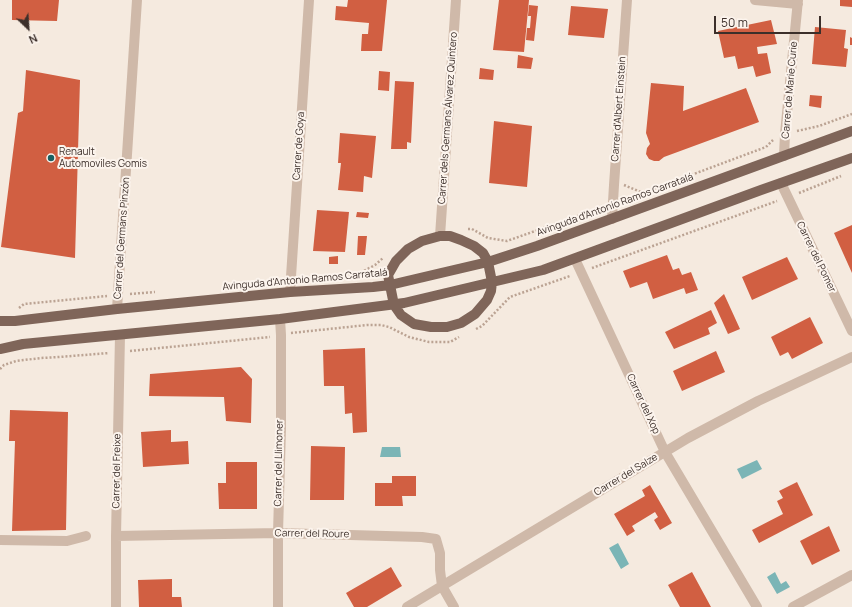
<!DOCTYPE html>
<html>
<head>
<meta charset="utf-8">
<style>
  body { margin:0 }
  #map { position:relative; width:852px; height:607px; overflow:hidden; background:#f5eadf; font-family:Manrope,sans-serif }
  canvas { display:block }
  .north { position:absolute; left:8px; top:8px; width:40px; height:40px; -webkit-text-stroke:3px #fcf4ed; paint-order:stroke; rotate:155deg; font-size:11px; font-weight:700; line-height:16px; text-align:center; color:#3c2f2a }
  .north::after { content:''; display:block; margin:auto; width:14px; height:18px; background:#3c2f2a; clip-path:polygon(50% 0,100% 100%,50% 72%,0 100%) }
  .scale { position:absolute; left:714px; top:16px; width:107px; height:18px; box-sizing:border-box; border:2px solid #3c2f2a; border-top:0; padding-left:5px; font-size:12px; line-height:14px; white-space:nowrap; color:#3c2f2a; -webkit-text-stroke:3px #fcf4ed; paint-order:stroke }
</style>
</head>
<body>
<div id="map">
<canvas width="852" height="607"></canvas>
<div class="north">N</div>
<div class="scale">50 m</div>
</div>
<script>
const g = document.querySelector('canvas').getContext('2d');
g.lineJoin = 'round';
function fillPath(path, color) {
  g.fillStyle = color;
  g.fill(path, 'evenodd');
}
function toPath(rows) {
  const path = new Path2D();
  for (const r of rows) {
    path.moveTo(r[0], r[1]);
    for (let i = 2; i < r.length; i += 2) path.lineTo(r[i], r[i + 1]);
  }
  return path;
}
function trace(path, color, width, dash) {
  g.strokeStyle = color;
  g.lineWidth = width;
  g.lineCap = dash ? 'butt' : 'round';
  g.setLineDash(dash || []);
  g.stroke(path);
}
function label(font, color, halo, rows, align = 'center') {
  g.font = font + ' Manrope,sans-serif';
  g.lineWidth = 4;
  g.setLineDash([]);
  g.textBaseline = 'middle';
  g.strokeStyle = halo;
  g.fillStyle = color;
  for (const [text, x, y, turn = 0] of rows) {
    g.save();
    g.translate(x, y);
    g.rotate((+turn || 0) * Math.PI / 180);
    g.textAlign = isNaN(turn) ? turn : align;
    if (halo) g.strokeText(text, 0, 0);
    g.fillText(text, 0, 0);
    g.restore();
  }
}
fillPath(toPath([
  [382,447,400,447,401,457,380,457],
  [757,460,762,469,742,479,737,469],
  [618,543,629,564,621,569,609,548],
  [775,572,781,584,786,581,790,587,777,594,767,577]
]), '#7bb5b6');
fillPath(toPath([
  [12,0,59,0,57,21,12,20],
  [348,0,387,0,382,51,361,51,362,34,368,34,369,23,335,20,336,6,347,7],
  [499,0,529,0,524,52,493,50],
  [840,0,852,0,852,7,840,6],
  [529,5,538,6,534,41,526,40,527,28,530,28,531,16,528,16],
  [571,6,608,9,604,38,568,35],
  [771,20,777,44,757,47,758,54,767,53,771,73,756,77,753,66,738,69,735,56,724,58,718,31],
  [815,27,846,30,844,48,848,49,846,67,812,64],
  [850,37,852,38,852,45,850,45],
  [518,55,533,58,531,69,517,68],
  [480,68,494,70,493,80,479,79],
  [26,70,80,80,75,258,1,247,18,113,23,111],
  [379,71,390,72,389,91,378,90],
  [395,81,414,82,411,143,407,142,407,149,391,149],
  [651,83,684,86,683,111,746,88,759,122,664,157,659,161,654,161,649,159,646,154,647,148,650,144,646,133],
  [810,95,822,96,821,108,809,106],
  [494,121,532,126,527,187,489,183],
  [340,133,376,136,372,178,364,176,363,192,338,190,341,163,338,163],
  [317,210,349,212,345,252,313,251],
  [357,212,369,213,368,218,356,217],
  [852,225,852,273,834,233],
  [358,236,367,236,365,255,357,255],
  [667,255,673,270,679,268,682,275,691,272,698,290,686,294,684,288,653,299,647,282,630,288,623,271],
  [338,256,338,264,329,264,329,257],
  [787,257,798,279,752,300,742,277],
  [724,294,740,329,728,334,714,303],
  [711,310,717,323,708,328,710,334,674,349,665,332],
  [810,317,823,343,792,359,788,352,780,356,771,337],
  [365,348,367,432,353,433,352,413,345,414,344,386,324,386,323,350],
  [716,351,725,372,682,391,673,371],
  [241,367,252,379,251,423,226,421,224,397,149,396,150,374],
  [10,410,68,412,66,530,12,531,15,441,9,441],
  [171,430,171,442,188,441,189,464,143,467,141,432],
  [311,446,345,447,344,500,310,500],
  [226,462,257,462,257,509,219,509,218,483,226,483],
  [392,476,416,476,416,496,402,496,403,506,375,506,375,483,392,483],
  [797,482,813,515,759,543,752,530,783,514,777,501,783,498,779,491],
  [650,485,672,523,660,530,654,520,658,517,655,512,632,526,635,531,627,536,614,514,645,496,642,490],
  [829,526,840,551,812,565,800,541],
  [391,567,402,586,367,607,354,607,346,593],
  [692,572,711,607,680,607,668,585],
  [172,579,172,597,181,597,182,607,139,607,138,580]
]), '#d15f42');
trace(toPath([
  [797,131,819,126,852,114],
  [624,185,643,193,766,147,773,140],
  [799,193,841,176],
  [468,229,472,229,488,238,507,241,600,208,601,205],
  [592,268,777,201],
  [341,276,360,273,375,265,383,258],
  [130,294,155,292],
  [19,308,24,304,107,296],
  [476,329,482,326,510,297,570,276],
  [291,333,367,325,381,325,389,327,409,337,429,342,450,342,459,337],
  [130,351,270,337],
  [0,369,4,365,16,361,41,358,59,357,109,353]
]), '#bba393', 2.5, [2, 2]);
trace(toPath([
  [755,0,798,4],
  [784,156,785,134,798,0],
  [781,183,852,331],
  [612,219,614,185,627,0],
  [440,236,456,0],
  [575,259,665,452,757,607],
  [290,292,309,0],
  [117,309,137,0],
  [116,536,278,533,422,537,436,539,440,553,440,570,442,586,454,607],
  [0,540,67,541,86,536],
  [116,607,116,536,120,335],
  [278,607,278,533,281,428,281,335,280,319],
  [407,607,688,438,758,401,852,357],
  [793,607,852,575]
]), '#cfb9a9', 10);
trace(toPath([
  [440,236,450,236,461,240,474,246,483,253,488,262,492,282,491,291,487,300,475,314,461,323,447,327,431,327,414,324,401,315,394,305,388,275,396,261,408,249,422,241,440,236],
  [0,321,15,321,117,309,290,292,373,287,390,285,441,273,488,262,537,246,852,131],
  [0,349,23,344,280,319,404,303,543,270,761,190,852,158]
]), '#7f6559', 10);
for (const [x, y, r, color] of [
  [51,158,4,"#1a6062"]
]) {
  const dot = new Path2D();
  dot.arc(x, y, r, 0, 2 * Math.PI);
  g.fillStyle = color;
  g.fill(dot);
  trace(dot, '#fcf4ed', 1.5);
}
label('10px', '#3c2f2a', '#fcf4ed', [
  ["Carrer de Marie Curie",790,90,-85],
  ["Carrer d'Albert Einstein",619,109,-86],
  ["Carrer dels Germans Álvarez Quintero",448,118,-86],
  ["Carrer de Goya",299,146,-86],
  ["Avinguda d'Antonio Ramos Carratalá",615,205,-20],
  ["Carrer del Germans Pinzón",122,238,-86],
  ["Carrer del Pomer",816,257,64],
  ["Avinguda d'Antonio Ramos Carratalá",305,280,-5],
  ["Carrer del Xop",643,404,65],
  ["Carrer del Llimoner",279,463,-89],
  ["Carrer del Freixe",117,471,-89],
  ["Carrer del Salze",626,475,-31],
  ["Carrer del Roure",312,534,1]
]);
label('10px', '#3c2f2a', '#fcf4ed', [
  ["Renault",59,152],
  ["Automoviles Gomis",59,164]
], 'left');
</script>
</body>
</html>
